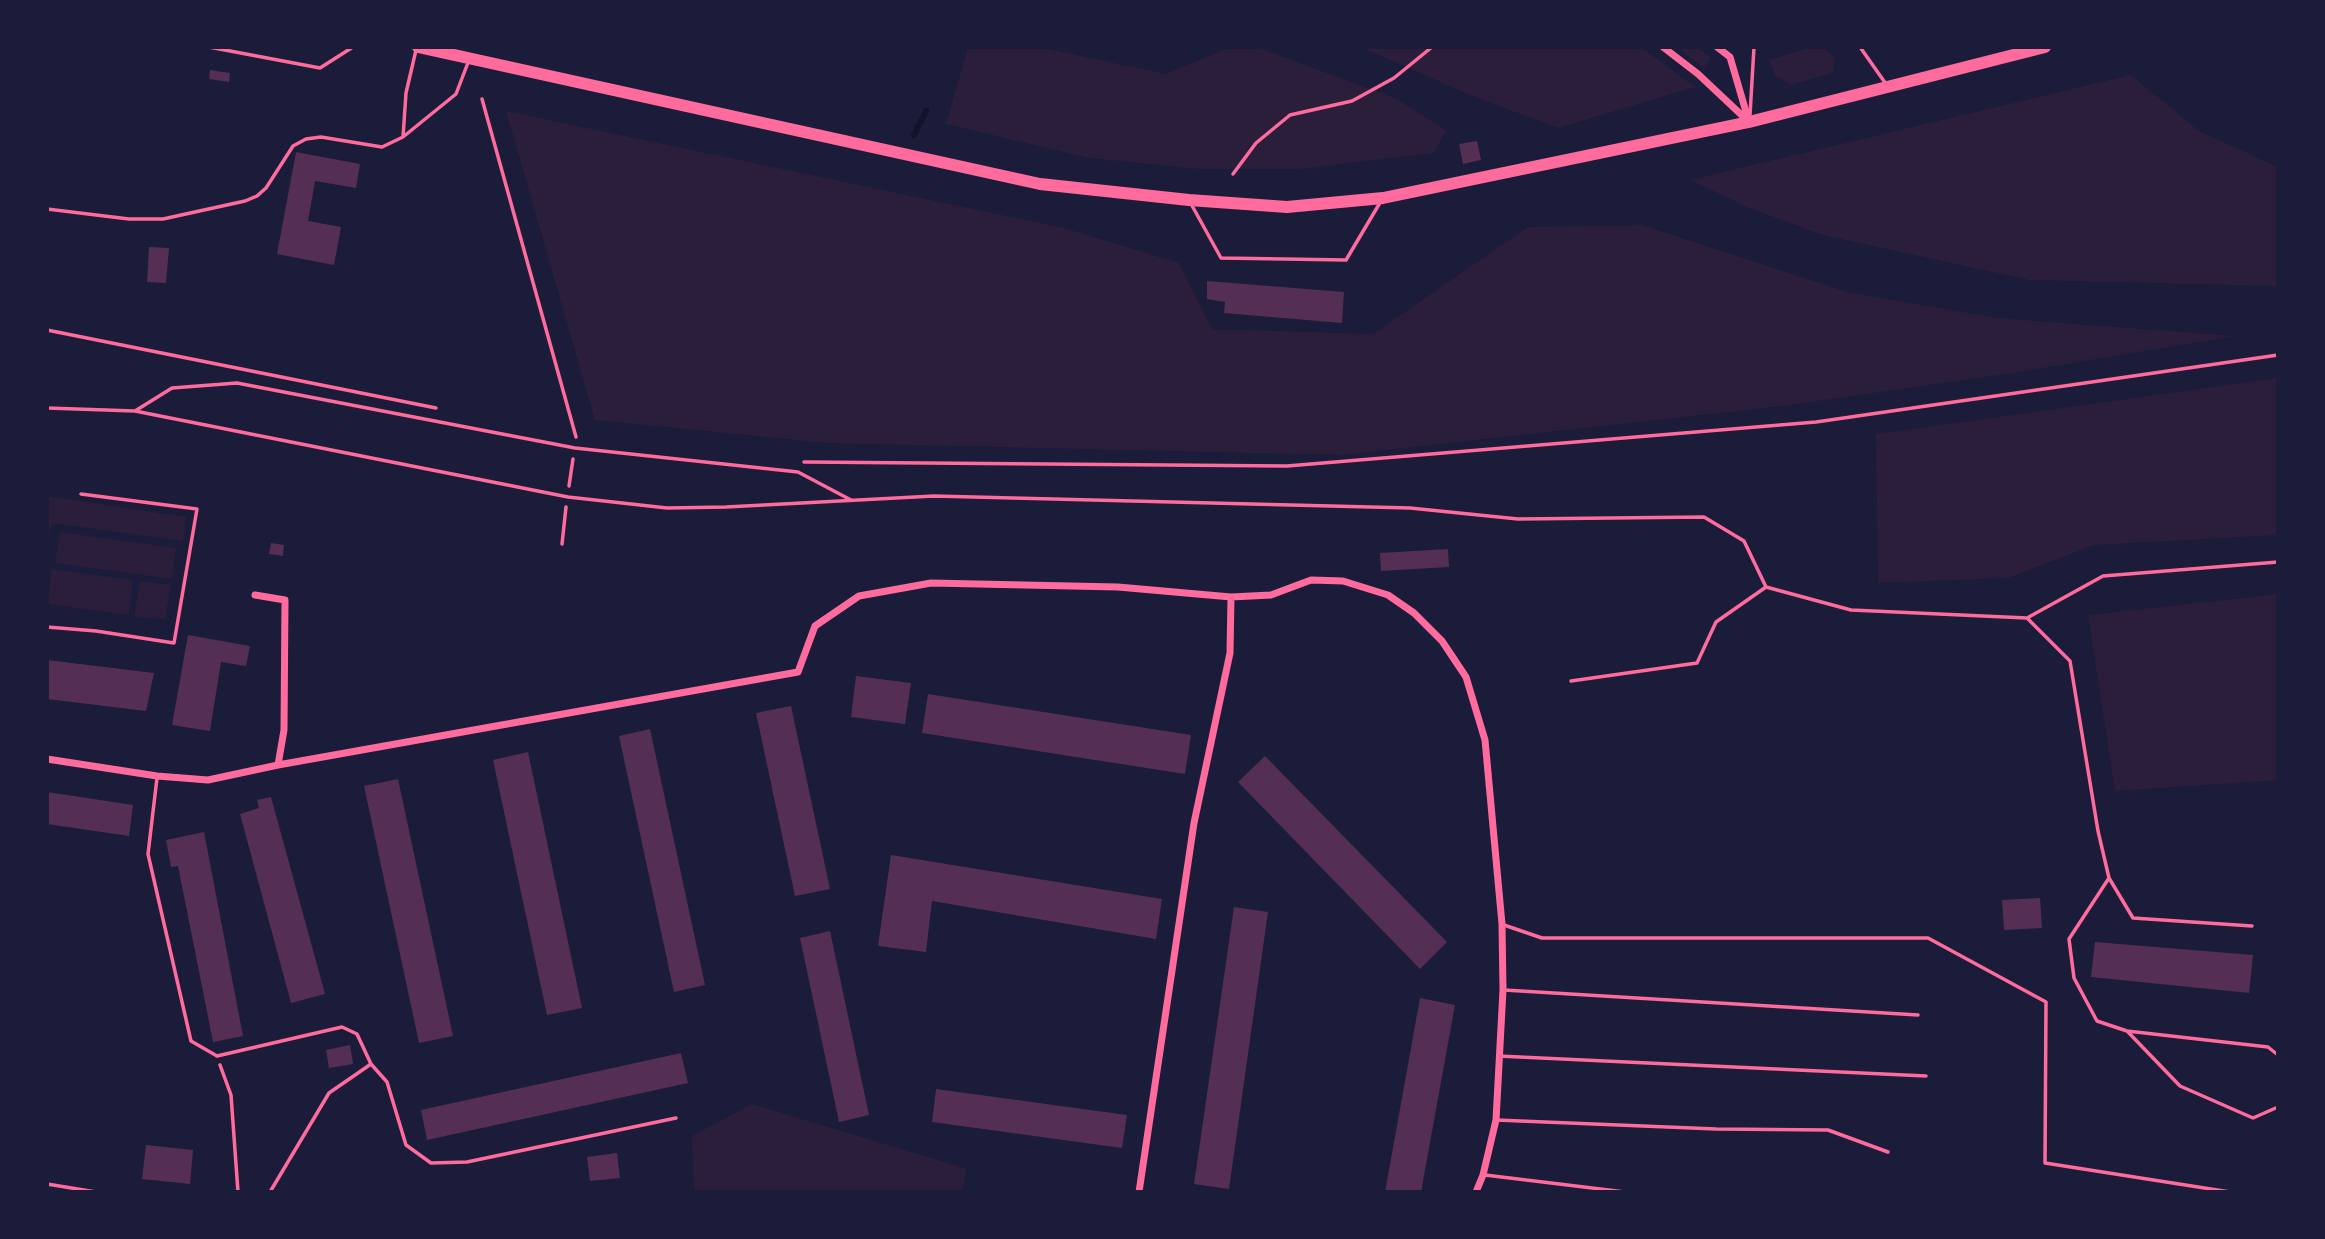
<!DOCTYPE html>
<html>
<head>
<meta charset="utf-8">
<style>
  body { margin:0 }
  #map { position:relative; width:2325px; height:1239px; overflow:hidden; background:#1b1b3a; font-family:Inter,sans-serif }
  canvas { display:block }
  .frame { position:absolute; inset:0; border:49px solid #1b1b3a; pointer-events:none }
</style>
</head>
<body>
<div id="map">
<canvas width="2325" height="1239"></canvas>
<div class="frame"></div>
</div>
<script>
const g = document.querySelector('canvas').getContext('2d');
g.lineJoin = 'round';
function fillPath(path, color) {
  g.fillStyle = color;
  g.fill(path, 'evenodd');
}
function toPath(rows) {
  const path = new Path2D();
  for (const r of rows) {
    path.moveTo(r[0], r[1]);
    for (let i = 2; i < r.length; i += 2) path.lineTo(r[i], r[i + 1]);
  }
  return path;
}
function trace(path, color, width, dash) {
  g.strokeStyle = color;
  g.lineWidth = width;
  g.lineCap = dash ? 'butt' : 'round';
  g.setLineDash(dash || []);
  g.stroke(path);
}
fillPath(toPath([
  [968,47,1039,47,1166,74,1230,47,1256,47,1395,98,1446,130,1434,153,1298,169,1200,169,1089,158,946,124],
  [1361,47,1641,47,1695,87,1558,128,1470,95],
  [1676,47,1697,47,1711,58,1704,68],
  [1812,47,1822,47,1835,58,1833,73,1791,85,1774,74,1770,60],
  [2131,75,2199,131,2278,167,2278,286,2029,280,1823,235,1749,208,1690,180],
  [506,111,1064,228,1179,263,1212,329,1373,334,1528,227,1642,225,1847,292,1997,318,2235,336,2012,373,1783,406,1340,455,827,443,595,420],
  [2278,378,2278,535,2094,545,2008,578,1878,583,1876,434],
  [47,496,186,517,183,541,52,523,47,545],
  [60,532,176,548,172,579,55,563],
  [51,569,133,580,129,615,48,604],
  [140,581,171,585,165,619,134,617],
  [2278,594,2278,780,2115,791,2088,615],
  [752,1104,967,1169,962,1192,694,1192,692,1136]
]), '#2a1e3b');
trace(toPath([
  [914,135,926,111]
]), '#12122b', 6);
fillPath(toPath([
  [210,70,230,73,229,82,209,79],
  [1477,141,1481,160,1463,164,1459,144],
  [296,152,360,164,356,188,315,181,308,221,341,227,334,265,277,254],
  [149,247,169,248,166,283,147,282],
  [1207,281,1344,292,1342,323,1224,313,1225,302,1207,299],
  [271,543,284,545,283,556,269,554],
  [1448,549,1449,567,1381,571,1380,553],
  [188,635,250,646,246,666,221,662,210,731,172,725],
  [47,660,154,673,146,711,47,699],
  [856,676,911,683,905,724,851,717],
  [928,694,1191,735,1185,774,922,733],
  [791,706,830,889,795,896,756,713],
  [650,729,705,985,674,992,619,736],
  [528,752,582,1008,547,1015,493,760],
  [1265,756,1447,942,1420,969,1238,782],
  [398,779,453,1036,419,1043,364,786],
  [47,792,133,805,129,836,47,824],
  [271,797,325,994,291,1003,240,814,259,808,257,800],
  [204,832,243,1036,213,1042,178,866,171,867,166,840],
  [891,855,1162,899,1156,939,932,901,926,952,878,946],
  [2040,898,2042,928,2004,930,2002,900],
  [1234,907,1268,912,1229,1189,1194,1184],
  [830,931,869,1115,839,1122,800,938],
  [2095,942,2253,955,2249,993,2091,977],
  [1420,998,1455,1005,1421,1192,1385,1192],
  [350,1045,353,1064,329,1068,326,1050],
  [681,1053,688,1083,427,1140,421,1110],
  [936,1089,1127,1115,1122,1148,932,1122],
  [146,1145,193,1150,190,1184,142,1179],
  [617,1153,620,1178,590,1181,587,1157]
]), '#542f53');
trace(toPath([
  [482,99,576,437],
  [1233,174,1256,143,1290,115,1352,101,1394,78,1432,47],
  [47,330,436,408],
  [804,462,1287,466,1816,422,2278,355],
  [569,486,573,459],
  [562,544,566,507],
  [220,1065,231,1095,238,1192]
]), '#ff6b9d', 3.5);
trace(toPath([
  [209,47,320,68,353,47],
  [1860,47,1886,84],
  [1750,115,1754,47],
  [403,137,406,93,416,50],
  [1190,202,1221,258,1346,260,1381,201],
  [47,209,129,219,163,219,245,201,257,196,266,188,293,146,306,139,321,137,382,147,403,137,456,94,469,60],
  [47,408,135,411,568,497,667,508,726,507,934,496,1410,508,1518,519,1704,517,1744,541,1766,587,1851,610,2027,618,2103,576,2278,562],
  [135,411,172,388,237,383,575,448,798,472,851,500],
  [2027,618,2070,661,2098,831,2109,878,2069,939,2074,978,2097,1021,2127,1031,2268,1047,2278,1055],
  [47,627,96,631,174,643,197,509,81,494],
  [1571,681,1697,663,1716,622,1766,587],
  [157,778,148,854,191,1041,217,1056,342,1027,357,1034,371,1064],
  [2109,878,2133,918,2252,926],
  [1504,925,1542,938,1928,938,2046,1002,2045,1163,2230,1192],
  [1504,990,1918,1015],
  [2128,1032,2180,1086,2253,1118,2278,1107],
  [1498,1056,1926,1076],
  [1496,1120,1716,1129,1828,1130,1888,1152],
  [1485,1175,1625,1192],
  [47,1184,96,1192],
  [270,1192,329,1093,371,1064,387,1082,406,1145,431,1163,467,1162,676,1118]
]), '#ff6b9d', 3.5);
trace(toPath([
  [1663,47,1698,74,1749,122],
  [1717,47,1730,57,1749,122],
  [255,595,285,600,284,730,278,765],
  [47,759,157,776,208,780,278,765,798,672,815,626,859,596,931,583,1118,587,1231,597,1271,595,1311,580,1343,581,1388,595,1414,613,1442,641,1466,677,1485,740,1502,924,1503,990,1496,1120,1483,1175,1476,1192],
  [1139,1192,1194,823,1230,653,1231,597]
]), '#ff6b9d', 7);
trace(toPath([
  [418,47,1040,184,1189,200,1287,207,1383,198,1749,122,2045,47]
]), '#ff6b9d', 12);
</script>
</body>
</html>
